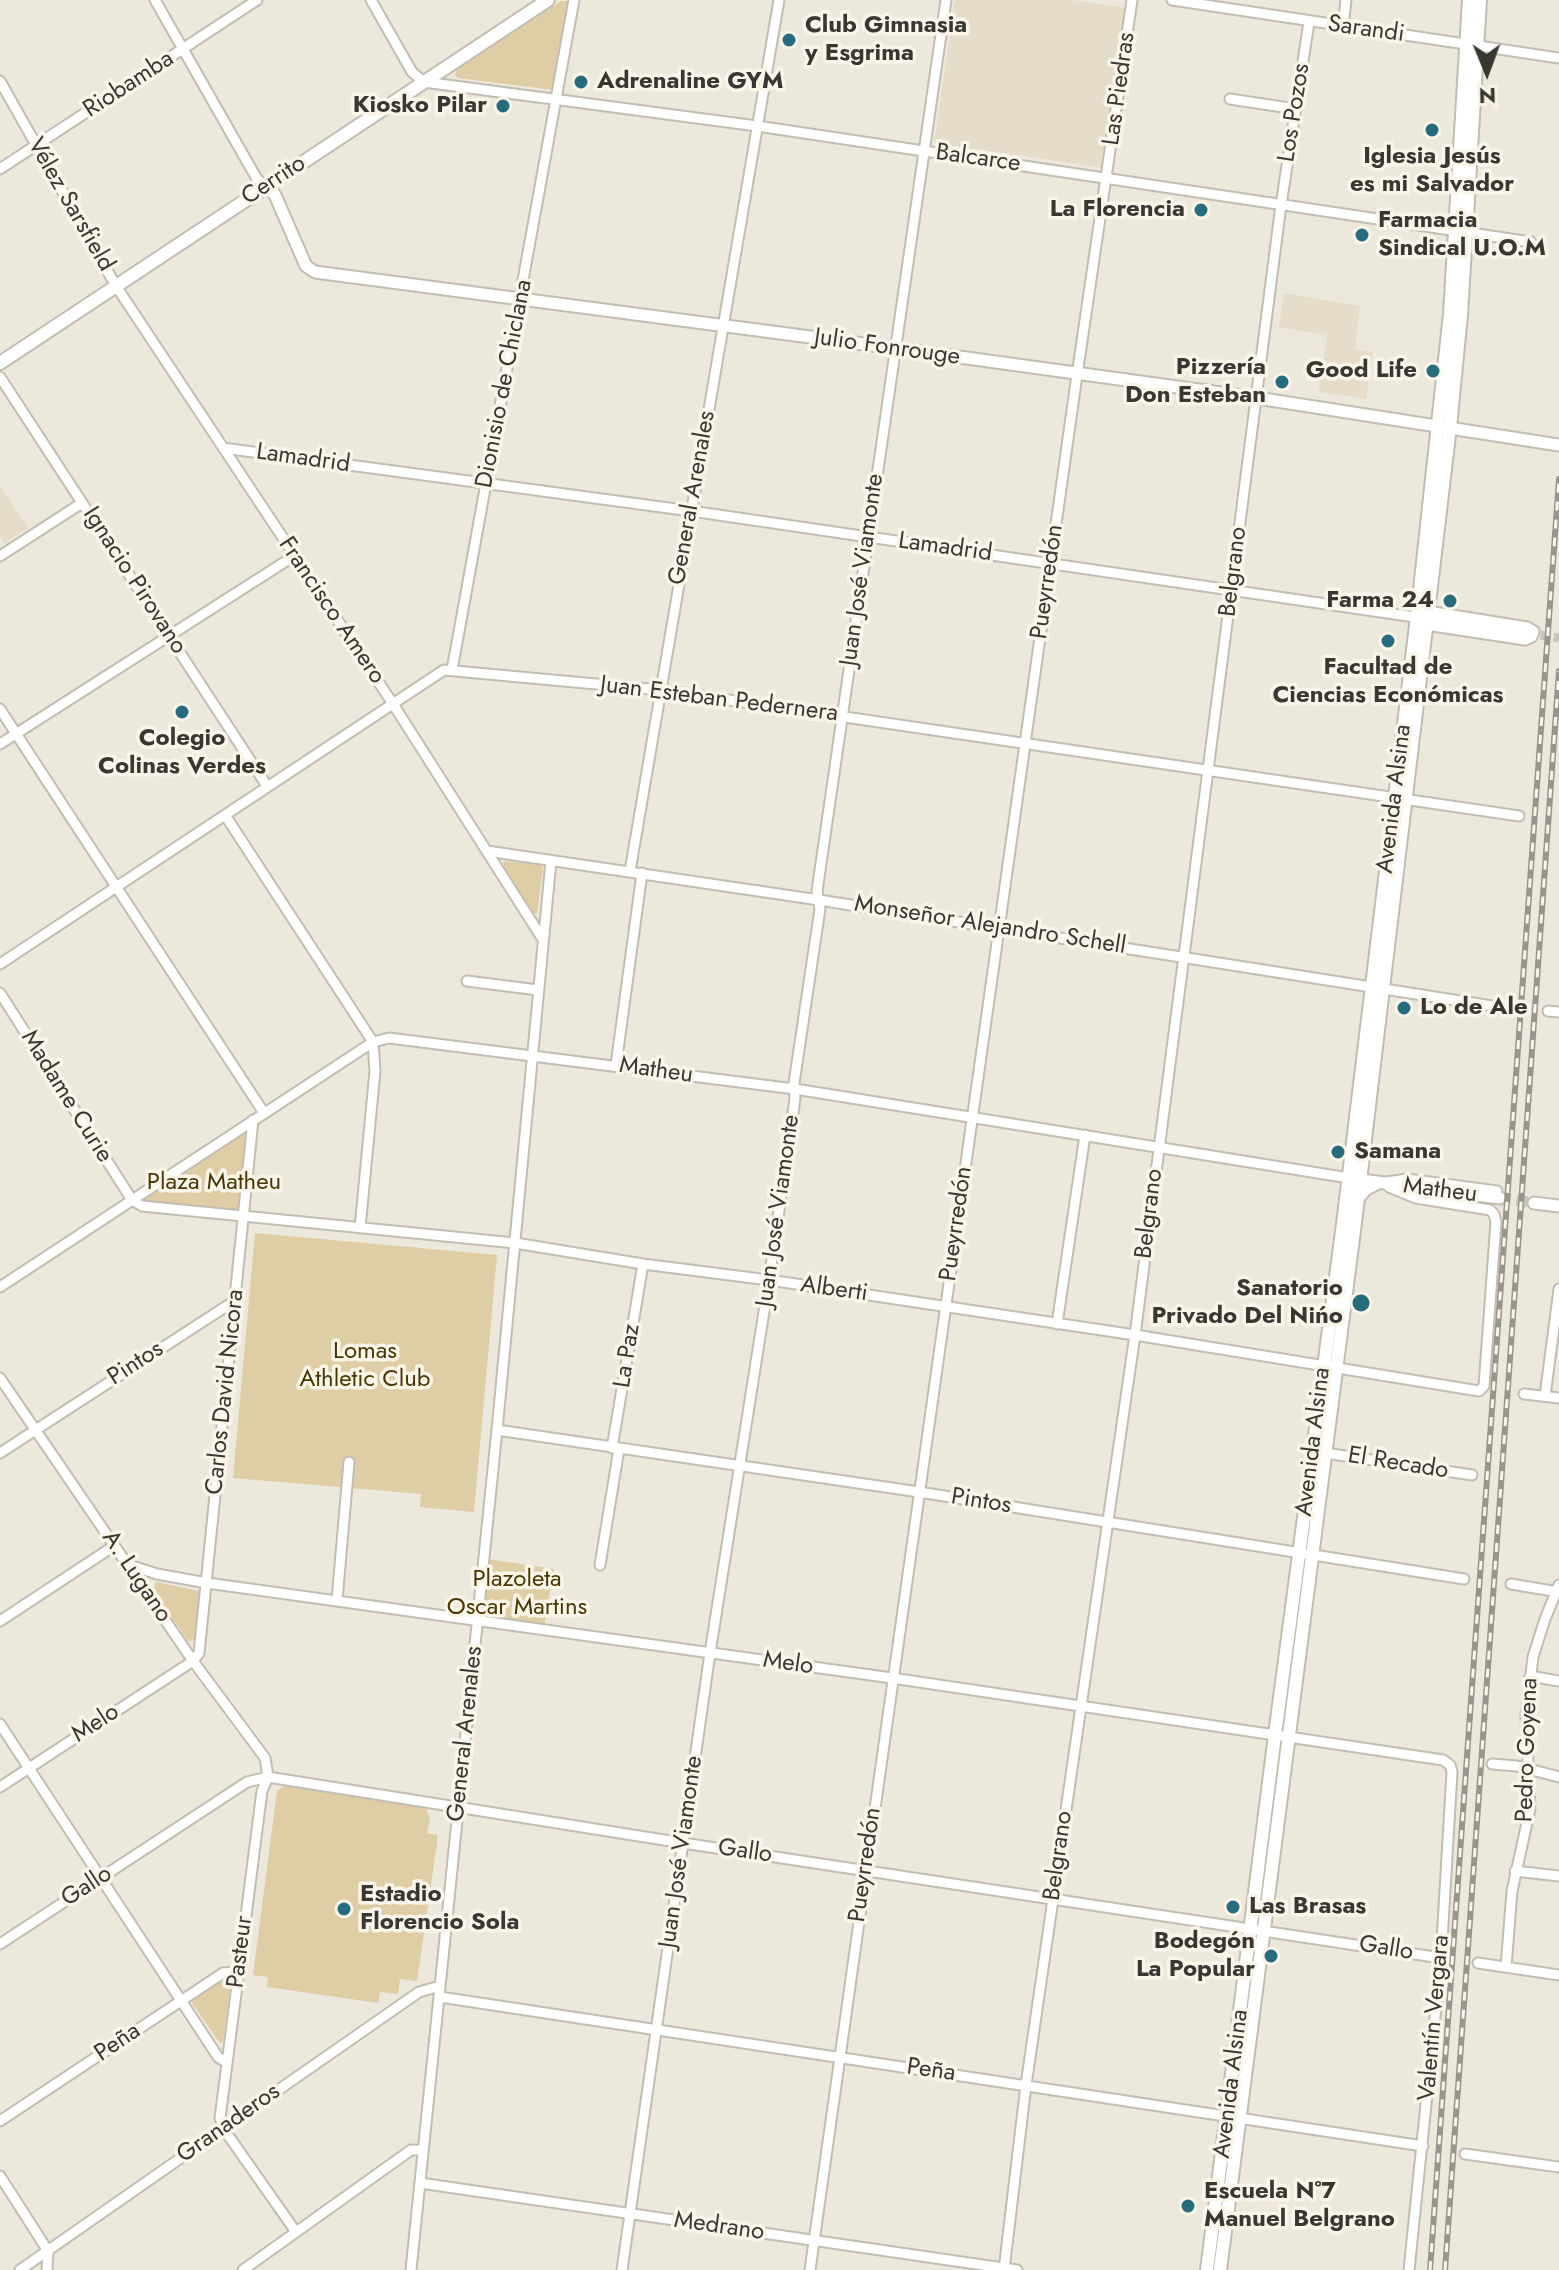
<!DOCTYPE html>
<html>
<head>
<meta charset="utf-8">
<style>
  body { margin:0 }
  #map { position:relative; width:1559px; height:2270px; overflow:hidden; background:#ede8dc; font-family:Jost,sans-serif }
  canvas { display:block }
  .north { position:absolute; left:1447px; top:32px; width:80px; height:80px; -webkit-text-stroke:6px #faf5e9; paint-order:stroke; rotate:179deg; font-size:22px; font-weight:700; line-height:32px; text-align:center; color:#393732 }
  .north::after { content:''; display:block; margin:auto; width:28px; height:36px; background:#393732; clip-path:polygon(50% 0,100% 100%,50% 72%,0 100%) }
</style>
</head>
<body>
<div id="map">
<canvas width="1559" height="2270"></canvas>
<div class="north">N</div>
</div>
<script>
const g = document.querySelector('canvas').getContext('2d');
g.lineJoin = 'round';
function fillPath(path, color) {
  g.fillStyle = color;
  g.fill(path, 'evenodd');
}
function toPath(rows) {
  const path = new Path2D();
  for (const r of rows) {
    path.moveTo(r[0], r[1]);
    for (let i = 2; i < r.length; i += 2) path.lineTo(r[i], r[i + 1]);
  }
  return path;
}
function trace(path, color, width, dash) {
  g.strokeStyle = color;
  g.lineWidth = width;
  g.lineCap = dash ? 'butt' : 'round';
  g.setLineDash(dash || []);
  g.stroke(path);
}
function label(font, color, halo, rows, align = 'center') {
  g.font = font + ' Jost,sans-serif';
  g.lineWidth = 7;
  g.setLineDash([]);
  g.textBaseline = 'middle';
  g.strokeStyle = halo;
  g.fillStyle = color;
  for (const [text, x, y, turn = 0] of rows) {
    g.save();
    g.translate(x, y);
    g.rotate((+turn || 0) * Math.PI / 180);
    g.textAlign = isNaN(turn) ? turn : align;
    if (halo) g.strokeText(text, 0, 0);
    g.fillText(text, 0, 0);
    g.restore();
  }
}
fillPath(toPath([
  [955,0,1072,0,1127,8,1104,168,934,143],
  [1284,293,1360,306,1355,349,1373,352,1366,399,1319,392,1327,336,1279,327],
  [0,486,28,528,4,544,0,537]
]), '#e5dcca');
fillPath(toPath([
  [561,1,568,1,570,5,556,88,553,90,458,78,455,75,457,69],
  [506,861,541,865,543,868,537,914,532,913,504,867,503,862],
  [253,1120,244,1217,132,1200],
  [255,1233,497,1255,474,1512,420,1507,421,1494,233,1478],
  [488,1559,554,1569,544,1627,482,1618],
  [156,1582,199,1591,201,1594,195,1637,192,1641,188,1641,153,1590],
  [284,1786,426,1808,430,1819,427,1833,437,1835,437,1843,417,1981,400,1979,398,1994,380,1992,378,2003,267,1987,268,1977,253,1975,277,1791],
  [222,1981,228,1982,230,1987,223,2041,220,2043,192,2003,193,1998]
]), '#dfcda5');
trace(toPath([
  [1527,633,1559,638]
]), '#c9c5ba', 9, [9, 4.5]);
trace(toPath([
  [1500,1198,1534,1203]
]), '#c9c5ba', 11, [11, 5.5]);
const minor = toPath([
  [155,0,257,179,266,186],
  [371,0,412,72,424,82,757,126,1531,242],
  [1172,0,1559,58],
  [1343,27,1346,0],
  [0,81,116,286,393,704,542,938],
  [1230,99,1296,109],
  [0,169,257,0],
  [0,377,267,786],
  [223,448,691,511,1524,633],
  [0,556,82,503],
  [1426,625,1525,640,1532,637,1534,631,1527,627,1428,611],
  [452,670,574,0],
  [0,709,264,1113],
  [0,744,294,556],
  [225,815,373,1042,375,1071,360,1228],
  [487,851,819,900,1492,1006],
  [630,871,779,0],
  [0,964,444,670,661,690,1519,816],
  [467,981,538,990],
  [0,993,132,1200,142,1206,515,1243,643,1264,769,1280,1135,1335,1479,1391,1484,1386,1496,1222,1494,1214,1490,1210,1416,1198,1389,1187],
  [1548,1011,1559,1012],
  [616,1065,642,873],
  [1357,1201,1367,1190,1380,1183,1407,1179,1497,1191],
  [0,1287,373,1042,389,1038,795,1089,1349,1178],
  [1057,1324,1085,1135],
  [0,1378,193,1661,265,1758,268,1777,262,1791,220,2118,223,2128,296,2232],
  [1524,1394,1559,1398],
  [1545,1396,1559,1289],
  [497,1430,919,1492,1464,1579],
  [612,1448,643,1264],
  [0,1453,236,1300],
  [1325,1453,1472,1475],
  [126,1564,157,1574,207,1583,892,1678,1443,1760,1450,1765,1452,1772,1441,1958,1409,2270],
  [600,1565,619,1449],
  [1511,1584,1559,1592],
  [337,1600,349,1462],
  [0,1621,114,1546],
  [1530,1676,1559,1681],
  [0,1724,218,2057,227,2063],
  [1492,1764,1517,1766,1559,1777],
  [0,1787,193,1661,199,1653,253,1120],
  [1515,1871,1559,1876],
  [0,1944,247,1782,268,1777,683,1843,1441,1958],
  [1478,1963,1559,1975],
  [1506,1967,1512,1891,1530,1809,1526,1716,1533,1657,1545,1619,1559,1585],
  [440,1997,1423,2146],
  [0,2121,223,1973,238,1972],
  [1465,2154,1559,2167],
  [0,2176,48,2251,47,2270],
  [420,2183,1017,2270],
  [20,2270,419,1992,440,1986],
  [243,2270,411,2150,423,2150],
  [411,2270,497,1430,551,861],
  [622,2270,710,1653,769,1280,795,1099,794,1083,820,909,817,891,946,0],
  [810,2270,1077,375,1132,0],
  [1004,2270,1026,2085,1135,1335,1281,205,1309,22]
]);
const tertiary = toPath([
  [266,186,275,195,306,266,315,272,894,348,1257,398,1559,445],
  [1354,1179,1500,1198],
  [1534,1203,1559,1206]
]);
const secondary = toPath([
  [0,363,548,0],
  [1207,2270,1275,1735,1343,1224,1417,617,1450,314,1469,0],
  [1220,2270,1355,1223,1450,427,1461,315,1480,0]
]);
trace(minor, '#c2bdb2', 13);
trace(tertiary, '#c2bdb2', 15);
trace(secondary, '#c2bdb2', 16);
trace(minor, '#fff', 9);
trace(tertiary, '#fff', 11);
trace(secondary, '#fff', 12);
const rail = toPath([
  [1430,2270,1559,479],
  [1445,2270,1559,671]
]);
trace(rail, '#99958c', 6);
trace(rail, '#faf5e9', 3, [9]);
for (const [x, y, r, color] of [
  [789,40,8,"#276c7c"],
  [581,82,8,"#276c7c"],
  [503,106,8,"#276c7c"],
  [1432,130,8,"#276c7c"],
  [1201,210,8,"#276c7c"],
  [1362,235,8,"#276c7c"],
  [1433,371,8,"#276c7c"],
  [1282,382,8,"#276c7c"],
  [1450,601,8,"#276c7c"],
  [1388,641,8,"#276c7c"],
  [182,712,8,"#276c7c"],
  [1404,1008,8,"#276c7c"],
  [1338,1152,8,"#276c7c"],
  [1361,1303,10,"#276c7c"],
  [1233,1907,8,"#276c7c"],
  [344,1909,8,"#276c7c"],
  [1271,1956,8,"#276c7c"],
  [1188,2206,8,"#276c7c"]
]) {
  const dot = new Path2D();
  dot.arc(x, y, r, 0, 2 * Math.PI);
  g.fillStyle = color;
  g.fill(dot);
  trace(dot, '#faf5e9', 3);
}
label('bold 24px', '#393732', '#faf5e9', [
  ["Club Gimnasia",805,26],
  ["y Esgrima",805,54],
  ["Adrenaline GYM",597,82],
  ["Kiosko Pilar",487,106,"right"],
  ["Iglesia Jesús",1432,157,"center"],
  ["es mi Salvador",1432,185,"center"],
  ["La Florencia",1185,210,"right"],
  ["Farmacia",1378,221],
  ["Sindical U.O.M",1378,249],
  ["Pizzería",1266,368,"right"],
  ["Don Esteban",1266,396,"right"],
  ["Good Life",1417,371,"right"],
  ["Farma 24",1434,601,"right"],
  ["Facultad de",1388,668,"center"],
  ["Ciencias Económicas",1388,696,"center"],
  ["Colegio",182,739,"center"],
  ["Colinas Verdes",182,767,"center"],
  ["Lo de Ale",1420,1008],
  ["Samana",1354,1152],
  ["Sanatorio",1343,1289,"right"],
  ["Privado Del Nińo",1343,1317,"right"],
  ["Estadio",360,1895],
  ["Florencio Sola",360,1923],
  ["Las Brasas",1249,1907],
  ["Bodegón",1255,1942,"right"],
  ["La Popular",1255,1970,"right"],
  ["Escuela Nº7",1204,2192],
  ["Manuel Belgrano",1204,2220]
], 'left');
label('24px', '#393732', '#faf5e9', [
  ["Sarandi",1366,30,8],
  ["Riobamba",129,85,-33],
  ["Las Piedras",1120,89,-82],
  ["Los Pozos",1295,113,-81],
  ["Balcarce",978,159,8],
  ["Cerrito",274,181,-33],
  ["Vélez Sarsfield",70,205,60],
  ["Julio Fonrouge",887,348,8],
  ["Dionisio de Chiclana",505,384,-79],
  ["Lamadrid",303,459,8],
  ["General Arenales",693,498,-80],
  ["Lamadrid",945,548,8],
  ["Juan José Viamonte",863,570,-82],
  ["Belgrano",1234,572,-83],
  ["Ignacio Pirovano",134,581,57],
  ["Pueyrredón",1048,582,-82],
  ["Francisco Amero",331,611,56],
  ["Juan Esteban Pedernera",719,700,7],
  ["Avenida Alsina",1395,799,-83],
  ["Monseñor Alejandro Schell",990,926,9],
  ["Matheu",656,1071,8],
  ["Madame Curie",66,1097,58],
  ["Matheu",1440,1191,7],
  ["Juan José Viamonte",779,1211,-82],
  ["Belgrano",1150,1214,-83],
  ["Pueyrredón",957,1224,-82],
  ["Alberti",834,1290,8],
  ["La Paz",628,1356,-81],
  ["Pintos",136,1364,-33],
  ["Carlos David Nicora",226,1392,-84],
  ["Avenida Alsina",1314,1442,-83],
  ["El Recado",1398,1464,9],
  ["Pintos",981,1502,9],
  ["A. Lugano",136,1577,56],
  ["Melo",788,1664,8],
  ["Melo",96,1724,-33],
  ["General Arenales",466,1734,-84],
  ["Pedro Goyena",1528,1750,-88],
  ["Juan José Viamonte",682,1852,-82],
  ["Gallo",745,1852,8],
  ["Belgrano",1059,1856,-82],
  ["Pueyrredón",866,1865,-82],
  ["Gallo",87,1887,-33],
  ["Gallo",1386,1949,9],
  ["Pasteur",241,1952,-83],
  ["Valentín Vergara",1435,2018,-85],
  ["Peña",118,2043,-34],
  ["Peña",931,2071,8],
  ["Avenida Alsina",1232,2084,-83],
  ["Granaderos",229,2124,-35],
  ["Medrano",719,2227,8]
]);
label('24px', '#493600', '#faf5e9', [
  ["Plaza Matheu",214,1183],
  ["Lomas",365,1352],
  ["Athletic Club",365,1380],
  ["Plazoleta",517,1580],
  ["Oscar Martins",517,1608]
]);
</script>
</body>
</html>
